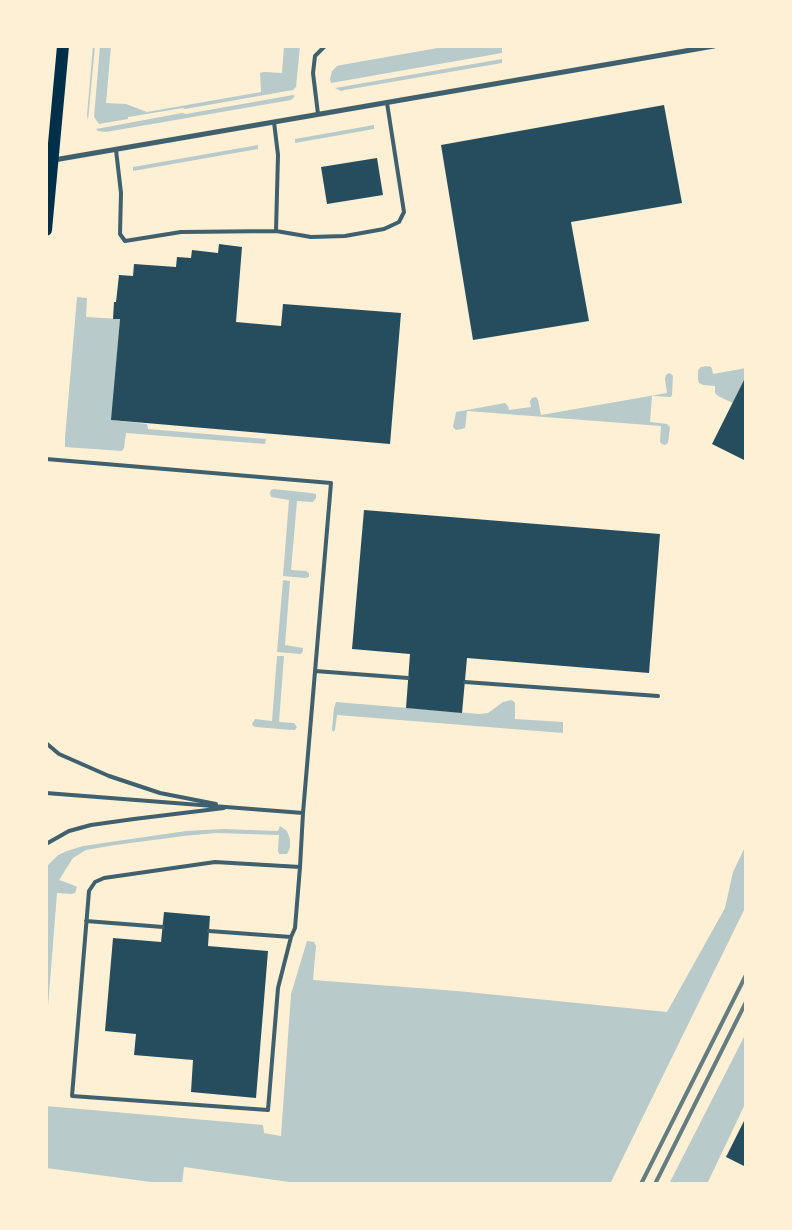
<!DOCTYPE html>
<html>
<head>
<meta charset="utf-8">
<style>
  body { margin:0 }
  #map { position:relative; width:792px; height:1230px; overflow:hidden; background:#fdf0d5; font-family:Karla,sans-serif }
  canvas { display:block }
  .frame { position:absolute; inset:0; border:48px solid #fdf0d5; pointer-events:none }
</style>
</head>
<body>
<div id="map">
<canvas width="792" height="1230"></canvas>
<div class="frame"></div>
</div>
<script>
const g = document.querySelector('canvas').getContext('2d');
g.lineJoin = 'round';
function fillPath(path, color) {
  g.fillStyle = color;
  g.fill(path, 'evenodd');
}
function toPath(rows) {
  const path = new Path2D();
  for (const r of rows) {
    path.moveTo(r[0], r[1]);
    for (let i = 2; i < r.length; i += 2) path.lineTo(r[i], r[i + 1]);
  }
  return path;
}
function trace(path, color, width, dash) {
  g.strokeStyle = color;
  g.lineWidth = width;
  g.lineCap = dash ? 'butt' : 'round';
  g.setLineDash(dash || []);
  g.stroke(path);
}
fillPath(toPath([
  [93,46,95,46,88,120,87,115],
  [100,46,111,46,106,103,126,104,147,112,261,92,260,73,264,72,282,73,284,46,300,46,296,87,293,90,185,109,183,108,128,117,128,119,99,124,94,117],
  [449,46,502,46,502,53,331,83,330,79,332,71,337,66,341,65],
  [502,59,502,63,345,90,341,91,335,88],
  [293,95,295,96,291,100,106,132,98,131,96,129,182,113,186,114],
  [374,125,374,129,295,143,295,139],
  [258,145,258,149,133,171,133,167],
  [77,297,87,298,86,317,120,319,112,420,147,424,148,429,266,439,265,444,126,433,124,448,122,451,65,447,65,438],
  [707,366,711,367,712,369,713,374,746,368,746,376,733,403,718,396,715,393,715,386,703,385,699,383,698,380,698,370,701,367],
  [669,373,671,374,673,376,672,395,671,397,652,396,650,422,667,424,670,427,668,443,665,445,662,444,660,442,661,426,467,411,465,428,462,429,456,430,453,427,456,412,505,403,508,406,509,410,531,407,530,401,532,398,536,397,538,400,541,415,667,393,665,379,666,375],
  [274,489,311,493,316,494,316,498,313,502,297,501,291,570,306,571,309,573,309,577,305,578,283,576,289,500,271,497,270,493,271,490],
  [283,580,290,581,285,645,303,648,303,650,302,653,300,654,277,652],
  [277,656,284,656,279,722,294,723,297,727,295,730,291,730,256,727,253,726,252,724,255,719,272,721],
  [511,700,513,701,515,703,515,719,563,722,563,733,337,715,335,730,333,732,332,729,334,708,336,702,480,714,488,713,503,702],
  [280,826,287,831,290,839,290,848,287,854,279,854,278,851,279,835,216,833,184,836,115,845,86,850,73,858,59,880,73,885,77,887,75,893,71,894,57,893,46,1032,46,868,49,864,58,855,67,851,83,846,186,831,224,829,278,831],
  [746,845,746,906,610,1184,303,1184,184,1167,182,1184,166,1184,46,1168,46,1106,263,1125,264,1133,281,1136,291,994,307,941,314,942,316,946,313,980,457,991,667,1012,725,908,733,872],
  [746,1033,746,1102,707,1184,669,1184]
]), '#b9caca');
fillPath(toPath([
  [664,105,682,203,571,222,589,321,473,340,441,145],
  [377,158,383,195,327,204,321,167],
  [219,244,242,247,236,322,281,326,283,304,401,313,390,444,111,420,120,319,113,319,114,302,116,302,119,275,133,276,134,264,176,267,177,257,191,258,192,250,218,253],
  [746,376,746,461,712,444],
  [364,510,660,534,649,673,467,658,462,713,406,708,410,654,352,649],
  [164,912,210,916,208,946,268,951,256,1098,191,1092,193,1060,134,1055,136,1034,105,1031,113,938,161,942],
  [746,1117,746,1167,726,1157]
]), '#264d5e');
trace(toPath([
  [318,114,313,73,315,56,325,46],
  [274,122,278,155,276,231],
  [116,150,121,193,120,234,125,241,181,232,276,231,311,237,345,236,384,229,399,222,404,212,387,103],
  [46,459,331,483,303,813,300,867,295,928,291,937,278,988,268,1110,72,1096,89,891,95,882,104,878,215,862,300,867],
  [315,671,408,678],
  [465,682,658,696],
  [46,743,59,754,109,776,160,793,216,804],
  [46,793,303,813],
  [46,844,69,831,91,825,134,819,224,808],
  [86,921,163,927],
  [209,931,291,937]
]), '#3f606c', 4);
trace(toPath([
  [54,160,714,46]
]), '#3f606c', 5);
trace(toPath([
  [46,230,63,46]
]), '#003049', 12);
trace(toPath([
  [641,1184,746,975],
  [655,1184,746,1002]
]), '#657d81', 4);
</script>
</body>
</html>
